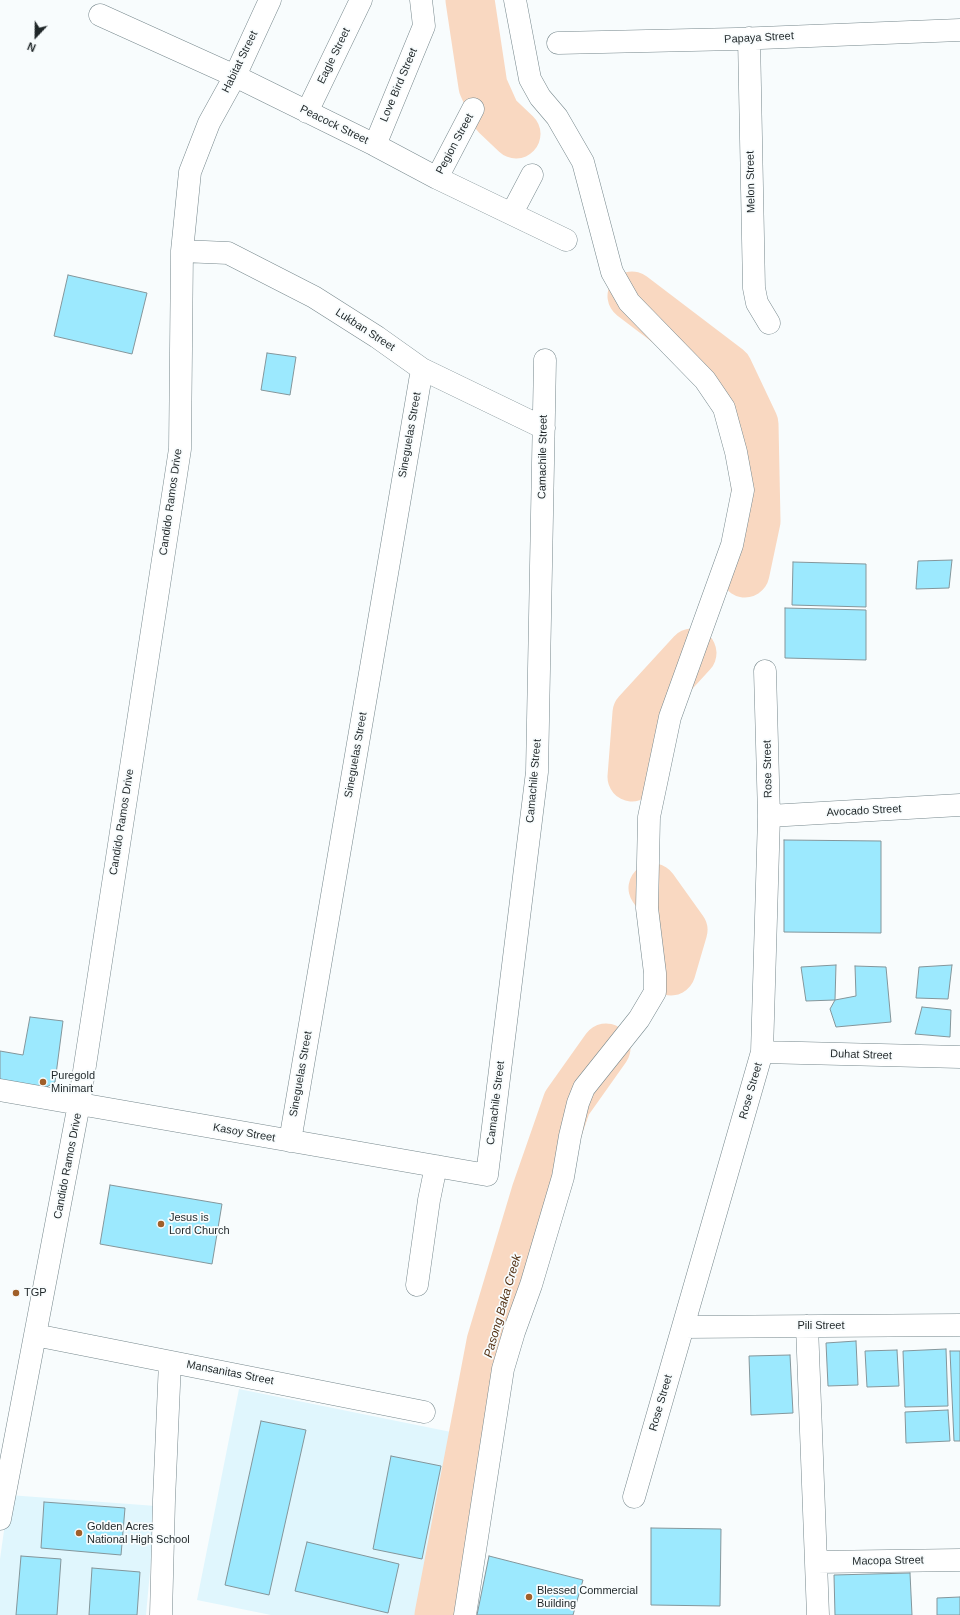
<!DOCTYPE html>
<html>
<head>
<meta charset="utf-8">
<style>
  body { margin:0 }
  #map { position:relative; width:960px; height:1615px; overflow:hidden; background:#f8fcfd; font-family:Arial,sans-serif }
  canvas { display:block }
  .north { position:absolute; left:16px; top:16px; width:40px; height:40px; -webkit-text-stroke:3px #f8fcfd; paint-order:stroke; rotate:202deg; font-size:11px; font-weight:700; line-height:16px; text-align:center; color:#1f2628 }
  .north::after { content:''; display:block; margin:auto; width:14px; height:18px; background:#1f2628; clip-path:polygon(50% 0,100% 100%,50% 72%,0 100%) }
</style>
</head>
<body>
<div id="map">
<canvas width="960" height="1615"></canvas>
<div class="north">N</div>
</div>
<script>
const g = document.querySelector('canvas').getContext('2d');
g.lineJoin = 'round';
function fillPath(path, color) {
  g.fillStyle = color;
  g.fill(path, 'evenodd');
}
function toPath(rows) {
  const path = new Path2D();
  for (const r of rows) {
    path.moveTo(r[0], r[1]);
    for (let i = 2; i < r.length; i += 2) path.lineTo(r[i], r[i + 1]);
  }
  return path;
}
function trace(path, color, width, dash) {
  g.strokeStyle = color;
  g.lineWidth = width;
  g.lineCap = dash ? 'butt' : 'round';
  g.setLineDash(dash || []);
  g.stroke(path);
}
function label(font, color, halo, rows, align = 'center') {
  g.font = font + ' Arial,sans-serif';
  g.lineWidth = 3.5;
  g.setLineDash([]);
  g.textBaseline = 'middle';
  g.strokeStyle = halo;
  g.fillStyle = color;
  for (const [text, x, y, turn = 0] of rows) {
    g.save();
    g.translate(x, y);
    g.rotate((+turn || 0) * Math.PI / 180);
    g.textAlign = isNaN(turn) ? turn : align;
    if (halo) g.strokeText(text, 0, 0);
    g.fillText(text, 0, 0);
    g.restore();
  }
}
fillPath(toPath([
  [239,1389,461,1434,425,1615,271,1615,197,1600],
  [9,1495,156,1506,146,1615,0,1615,0,1559]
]), '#e0f6fd');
trace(toPath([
  [470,0,483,86,496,115,516,134],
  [632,296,728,369,754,424,756,521,745,573],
  [632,777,637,713,692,653],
  [653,888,683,930,671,971],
  [439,1615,491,1342,536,1192,567,1103,606,1048]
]), '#f9d8c1', 49);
const building = toPath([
  [68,275,147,293,132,354,54,336,68,275],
  [267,353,296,357,290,395,261,390,267,353],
  [952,560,949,588,916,589,918,561,952,560],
  [793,562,866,564,866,607,792,605,793,562],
  [785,608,866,610,866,660,785,658,785,608],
  [784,840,881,841,881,933,784,932,784,840],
  [836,965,835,1000,806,1001,801,967,836,965],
  [952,965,948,999,916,998,919,967,952,965],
  [855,966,886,967,891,1022,836,1027,830,1009,835,1000,856,996,855,966],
  [922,1007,951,1010,950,1037,915,1034,922,1007],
  [30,1017,63,1021,55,1082,40,1091,0,1085,0,1051,23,1055,30,1017],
  [110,1185,222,1204,212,1264,100,1244,110,1185],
  [856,1341,858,1385,828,1386,826,1343,856,1341],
  [946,1349,948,1406,905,1407,903,1351,946,1349],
  [897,1350,899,1386,867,1387,865,1351,897,1350],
  [950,1351,960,1351,960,1441,954,1441,950,1351],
  [790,1355,793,1413,751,1415,749,1356,790,1355],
  [948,1410,950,1441,906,1443,905,1412,948,1410],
  [261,1421,306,1430,269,1595,225,1585,261,1421],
  [391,1456,441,1466,422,1559,373,1549,391,1456],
  [44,1502,125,1508,121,1555,41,1548,44,1502],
  [651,1528,721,1529,720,1606,651,1605,651,1528],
  [307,1542,399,1564,388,1613,295,1591,307,1542],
  [21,1556,61,1559,57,1615,16,1615,21,1556],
  [489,1556,583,1580,573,1615,477,1615,489,1556],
  [92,1568,140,1572,137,1615,89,1615,92,1568],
  [910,1573,912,1615,835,1615,834,1575,910,1573],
  [960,1597,960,1615,937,1615,937,1598,960,1597]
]);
fillPath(building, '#9ce9fe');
trace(building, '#84969b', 1);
const minor = toPath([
  [100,15,235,76,375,145,437,178,566,240],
  [749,38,754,288,757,303,769,323],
  [558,43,736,39,960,30],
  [307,112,361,0],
  [375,145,424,26,421,0],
  [437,178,473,109],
  [512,213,532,175],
  [182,251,228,253,314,297,377,337,422,369,544,428],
  [769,816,960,805],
  [762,1052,960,1057],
  [0,1090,487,1175,537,772,545,360],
  [290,1141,422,369],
  [417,1285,429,1200,436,1166],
  [807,1326,818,1615],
  [683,1327,960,1325],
  [35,1335,424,1412],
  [634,1497,762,1052,769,816,765,671],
  [0,1519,79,1104,180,449,182,251,190,172,209,123,235,76,270,0],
  [817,1562,960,1560],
  [161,1615,164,1500,170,1362],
  [465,1615,503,1369,514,1332,531,1285,563,1177,570,1136,578,1103,584,1088,639,1019,655,992,655,973,647,908,649,817,670,717,732,545,743,490,736,452,724,408,705,380,629,302,612,272,583,162,557,117,540,97,530,79,515,0]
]);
trace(minor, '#77888d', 23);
trace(minor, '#fff', 22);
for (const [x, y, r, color] of [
  [43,1082,4,"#a05f29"],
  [161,1224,4,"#a05f29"],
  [16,1293,4,"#a05f29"],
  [79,1533,4,"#a05f29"],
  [529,1597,4,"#a05f29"]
]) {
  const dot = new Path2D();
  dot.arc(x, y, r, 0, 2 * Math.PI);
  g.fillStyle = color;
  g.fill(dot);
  trace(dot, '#f8fcfd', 1.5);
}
label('11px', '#1f2628', '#f8fcfd', [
  ["Papaya Street",759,38,-3],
  ["Eagle Street",334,56,-64],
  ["Habitat Street",240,62,-64],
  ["Love Bird Street",399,85,-67],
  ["Peacock Street",334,125,26],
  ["Pegion Street",455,144,-62],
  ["Melon Street",751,182,-91],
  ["Lukban Street",365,330,33],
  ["Sineguelas Street",410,435,-80],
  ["Camachile Street",543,457,-89],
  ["Candido Ramos Drive",171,502,-82],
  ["Sineguelas Street",356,755,-80],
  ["Rose Street",768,769,-91],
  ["Camachile Street",534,781,-85],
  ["Avocado Street",864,811,-3],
  ["Candido Ramos Drive",122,822,-81],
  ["Duhat Street",861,1055,2],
  ["Sineguelas Street",301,1074,-80],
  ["Rose Street",751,1091,-74],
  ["Camachile Street",496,1103,-83],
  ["Kasoy Street",244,1133,10],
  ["Candido Ramos Drive",68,1166,-79],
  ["Pili Street",821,1326],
  ["Mansanitas Street",230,1373,11],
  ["Rose Street",661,1403,-74],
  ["Macopa Street",888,1561,-1]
]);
label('11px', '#1f2628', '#f8fcfd', [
  ["Puregold",51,1076],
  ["Minimart",51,1089],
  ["Jesus is",169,1218],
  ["Lord Church",169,1231],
  ["TGP",24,1293],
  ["Golden Acres",87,1527],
  ["National High School",87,1540],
  ["Blessed Commercial",537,1591],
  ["Building",537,1604]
], 'left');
label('italic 12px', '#512e10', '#f8fcfd', [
  ["Pasong Baka Creek",503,1306,-74]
]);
</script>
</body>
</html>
